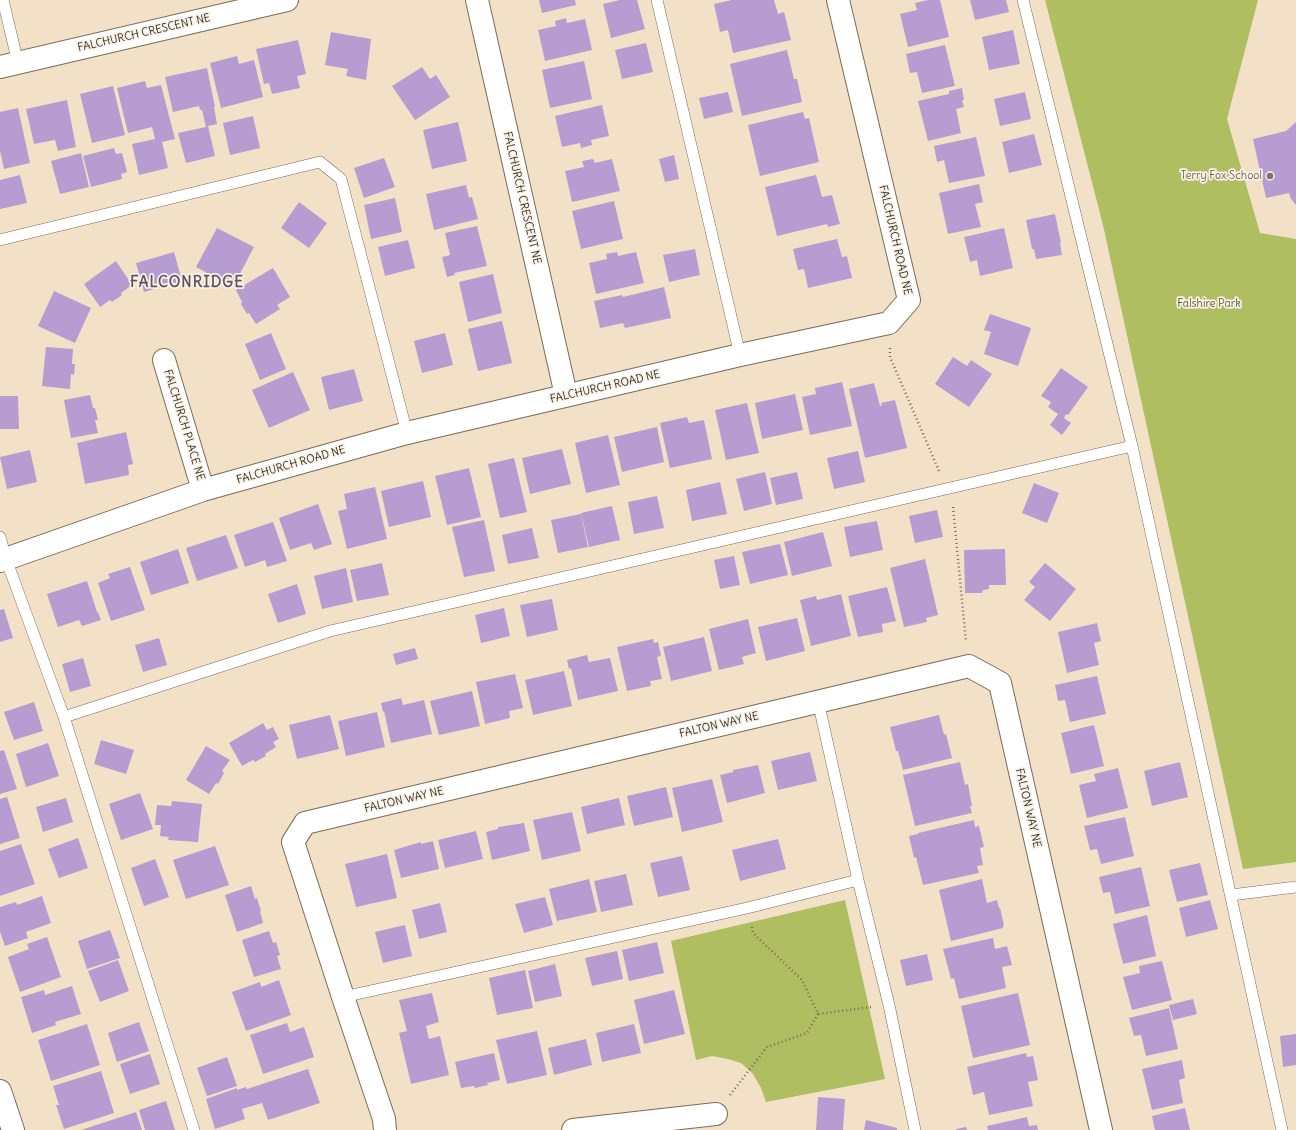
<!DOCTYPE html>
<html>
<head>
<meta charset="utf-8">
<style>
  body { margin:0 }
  canvas { display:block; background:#f3e1c7 }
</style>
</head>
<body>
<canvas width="1296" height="1130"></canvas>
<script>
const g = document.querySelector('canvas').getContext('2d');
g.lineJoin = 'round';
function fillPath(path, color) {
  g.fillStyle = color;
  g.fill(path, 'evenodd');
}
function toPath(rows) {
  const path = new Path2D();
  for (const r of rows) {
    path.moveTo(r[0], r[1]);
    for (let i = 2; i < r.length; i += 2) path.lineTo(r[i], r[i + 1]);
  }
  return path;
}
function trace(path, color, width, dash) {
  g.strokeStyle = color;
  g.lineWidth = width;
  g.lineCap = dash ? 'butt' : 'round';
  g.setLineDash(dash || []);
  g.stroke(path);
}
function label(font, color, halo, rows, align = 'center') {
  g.font = font + ' Delius,sans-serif';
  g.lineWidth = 3.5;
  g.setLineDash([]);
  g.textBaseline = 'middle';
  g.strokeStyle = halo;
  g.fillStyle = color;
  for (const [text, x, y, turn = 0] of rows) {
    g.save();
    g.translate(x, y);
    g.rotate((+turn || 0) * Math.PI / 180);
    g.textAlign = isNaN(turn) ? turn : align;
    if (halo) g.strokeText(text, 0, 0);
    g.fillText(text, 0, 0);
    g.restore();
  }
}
fillPath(toPath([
  [1045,0,1258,0,1227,119,1260,233,1296,239,1296,862,1243,869,1103,225],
  [845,900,885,1079,766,1102,761,1088,753,1074,741,1063,728,1059,712,1056,696,1060,671,941]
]), '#aebe61');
fillPath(toPath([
  [539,0,575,0,576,5,542,13],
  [620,0,637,0,645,29,611,38,603,4],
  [732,0,774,0,778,14,784,12,791,40,733,53,728,30,720,32,714,4],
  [928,0,940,0,949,37,908,47,900,14,917,10,915,3],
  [970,0,1006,0,1009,12,975,20],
  [566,18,567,23,585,19,592,50,545,61,538,30,556,26,555,21],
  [1013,30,1020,64,989,70,982,37],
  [331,32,371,39,366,80,346,76,348,69,325,65],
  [298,40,306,74,297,76,300,88,272,94,269,83,264,84,256,49],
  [646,43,653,72,622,79,615,50],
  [945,45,955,86,922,93,917,72,910,73,906,54],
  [787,50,794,79,797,79,802,102,742,116,730,64],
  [237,56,239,64,254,60,263,97,221,108,210,63],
  [584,61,592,99,550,108,542,70],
  [422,67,430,79,436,75,450,97,415,120,392,86],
  [207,68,215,107,214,107,217,124,208,126,215,156,186,163,178,133,206,127,202,110,200,110,199,106,173,112,165,77],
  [145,81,147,88,161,85,175,139,162,142,168,168,139,175,132,144,155,139,152,127,128,133,117,88],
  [113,86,125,135,92,143,80,94],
  [962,88,964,100,962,100,964,107,956,109,961,133,928,141,918,101,949,94,949,91],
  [728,92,733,112,704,119,699,98],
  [1025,92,1031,119,1000,126,994,99],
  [67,100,76,147,58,151,55,140,34,144,26,109],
  [602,105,609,136,591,140,592,145,581,148,580,143,562,147,555,116],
  [18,108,30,163,4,169,0,151,0,112],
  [803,112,805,119,809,118,819,162,760,176,748,125],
  [253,116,260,148,230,155,223,123],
  [458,122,467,161,432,169,423,130],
  [1296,122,1296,205,1291,199,1289,193,1266,198,1253,139,1286,131],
  [1034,134,1042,165,1009,173,1002,142],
  [976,137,985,176,949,183,944,160,937,162,934,146],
  [114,148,116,154,122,153,127,172,121,174,122,179,91,187,83,156],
  [81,153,89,187,60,194,51,161],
  [674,155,679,179,665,182,659,159],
  [384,158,395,187,364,198,354,168],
  [593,159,595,163,612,159,620,191,572,202,565,171,584,167,582,161],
  [20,175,27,203,0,209,0,180],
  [816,175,822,197,832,195,840,224,828,227,827,224,777,236,765,187],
  [979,184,983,202,975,204,981,227,948,234,939,193],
  [466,185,469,198,472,197,478,219,434,230,426,194],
  [395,198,402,232,371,239,364,205],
  [614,201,623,239,581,249,572,211],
  [299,202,327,223,309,248,281,228],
  [1055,214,1061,243,1060,243,1062,255,1036,259,1034,249,1032,249,1026,220],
  [477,226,487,266,454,273,455,275,447,277,442,257,450,255,445,233],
  [217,228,254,247,233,287,196,267],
  [1004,228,1013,268,980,276,977,260,970,262,964,237],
  [837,239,842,257,847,256,852,278,808,288,804,269,798,270,793,249],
  [408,240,415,268,385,276,378,247],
  [695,249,700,275,669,282,663,255],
  [174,252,182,281,144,292,136,263],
  [617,252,618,256,636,252,644,283,596,294,589,263,607,259,606,254],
  [116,261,132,285,121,293,122,295,112,302,110,300,100,307,84,284],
  [273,268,290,297,277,305,280,309,256,324,249,313,247,314,241,304,242,302,236,290],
  [493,274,502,313,468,322,459,282],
  [664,287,671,318,625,328,623,323,600,328,594,301,622,295,623,297],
  [54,291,91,308,75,343,38,326],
  [990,314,1031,328,1018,366,984,354,991,332,984,330],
  [502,321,512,363,478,371,468,329],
  [271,333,286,369,260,380,245,344],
  [445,333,453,365,422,373,414,341],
  [46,347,73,349,72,364,75,364,74,375,71,374,70,389,42,386],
  [953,357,967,366,971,360,992,374,969,407,935,384],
  [1061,368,1088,387,1068,415,1066,414,1064,418,1071,423,1062,435,1050,425,1058,414,1048,407,1051,402,1041,396],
  [354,369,363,401,329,410,321,377],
  [293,372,310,410,269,428,252,390],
  [842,382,852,426,810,435,802,397,816,394,815,388],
  [874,383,880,406,882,405,881,403,895,400,907,448,865,458,849,389],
  [795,394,803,430,762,439,755,403],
  [90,395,93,408,95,408,98,420,95,420,98,433,71,438,64,400],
  [0,396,18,396,19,429,0,429],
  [747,403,759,453,726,460,715,410],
  [687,417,689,423,704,420,712,459,670,468,660,423],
  [657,427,664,462,622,472,614,437],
  [126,432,133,464,128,465,129,475,85,484,77,443],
  [608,435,620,485,586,493,575,443],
  [562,449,571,484,530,494,522,458],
  [30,450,37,482,7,489,0,457],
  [858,451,865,482,834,489,827,458],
  [514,458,527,512,500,518,488,464],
  [469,468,481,517,447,525,435,476],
  [765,472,772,504,744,511,736,479],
  [797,472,803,499,776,505,770,478],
  [423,481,431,517,389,527,381,491],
  [720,482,727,514,692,521,686,490],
  [1034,483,1059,493,1047,523,1022,513],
  [375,487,387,539,347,549,338,511,347,509,344,494],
  [657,496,664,528,634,534,628,502],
  [318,504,332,544,314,550,311,543,290,550,279,518],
  [612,506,620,540,589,547,581,513],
  [937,510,943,537,915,543,909,516],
  [581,514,588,547,558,553,551,520],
  [484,520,495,571,464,577,452,527],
  [877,521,883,550,850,557,844,527],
  [273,522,287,561,267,567,265,560,245,567,234,535],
  [532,528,539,558,508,564,502,535],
  [823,532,832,566,792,576,784,542],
  [226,535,238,568,197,581,186,548],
  [780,544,788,575,750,584,742,552],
  [178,549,189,583,151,595,140,562],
  [1005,549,1006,585,989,585,989,589,983,590,982,593,965,593,964,550],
  [734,556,740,585,720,589,714,560],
  [925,559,938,615,926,618,927,622,904,627,890,568],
  [382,563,389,595,357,601,350,570],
  [1045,563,1076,589,1050,621,1024,600,1035,587,1029,582],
  [130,567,145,610,111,621,98,583,110,578,108,574],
  [346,568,353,602,322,609,314,576],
  [87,581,97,612,98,612,101,620,82,626,79,620,58,627,47,594],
  [297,584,306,614,278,623,268,594],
  [887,587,896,621,882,624,883,632,858,637,848,596],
  [841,594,851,636,811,646,800,600,816,596,817,600],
  [552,599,558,630,527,637,520,605],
  [504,608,510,636,481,643,475,615],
  [4,609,13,638,0,642,0,610],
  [797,618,805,651,766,661,758,627],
  [748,619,756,653,742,657,744,664,719,670,709,629],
  [1097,623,1101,641,1094,643,1099,665,1067,673,1058,632],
  [704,637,712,671,671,681,663,647],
  [159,638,167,665,143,672,135,645],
  [653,639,654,643,658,642,661,656,657,657,662,679,650,681,651,686,627,691,617,647],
  [415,648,418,659,396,665,393,654],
  [587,655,589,662,610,658,618,691,578,700,571,668,569,669,567,660],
  [83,658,91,686,70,692,62,664],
  [564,671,572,706,533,715,525,680],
  [515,674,523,708,509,711,510,718,485,724,476,682],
  [1097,676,1106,714,1070,722,1065,700,1058,701,1055,685],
  [472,691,480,726,439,735,430,701],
  [401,698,403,705,424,700,432,734,391,743,384,711,383,712,381,703],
  [34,702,43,731,14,740,4,712],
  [377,712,385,747,346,756,338,721],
  [330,715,339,749,297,759,289,725],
  [939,715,944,735,946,734,952,758,903,770,898,751,896,751,890,727],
  [263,723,267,730,273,727,279,739,273,742,276,747,265,754,266,756,255,762,253,760,242,766,229,743],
  [1094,725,1104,766,1071,774,1061,733],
  [101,740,134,750,126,774,94,764],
  [48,743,59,776,26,787,16,754],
  [206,746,230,760,222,771,224,773,218,784,216,783,209,794,186,780],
  [4,750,17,789,0,794,0,751],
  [810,752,817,781,778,790,771,761],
  [960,762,965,785,968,784,972,806,970,806,972,813,915,826,903,775],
  [1180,762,1188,797,1152,806,1144,771],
  [758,765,765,793,727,803,720,775,733,772,733,770],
  [1118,768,1128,808,1087,818,1079,785,1096,781,1094,774],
  [712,779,723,822,682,832,672,788],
  [666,787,673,817,634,826,627,796],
  [140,793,153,829,121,840,109,804],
  [7,797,20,838,0,844,0,799],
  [66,798,73,822,43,832,36,807],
  [619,798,625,825,587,834,581,807],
  [172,801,202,804,198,842,168,840,169,837,160,836,161,825,155,825,157,805,171,806],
  [572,812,581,851,542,860,533,820],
  [1125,817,1134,856,1101,864,1097,849,1090,850,1084,826],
  [974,820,975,827,979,826,984,847,980,848,983,865,977,866,979,873,923,885,916,857,914,858,909,836,918,834,918,833],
  [524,823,530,851,492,860,486,832,498,829,498,827],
  [476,831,483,859,445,868,438,840],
  [78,838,88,868,59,878,48,849],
  [778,839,786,869,740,881,732,850],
  [433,841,439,869,401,878,394,850,421,842,421,844],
  [21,844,35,884,0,896,0,851],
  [215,846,229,885,186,899,173,860],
  [387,854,397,898,356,907,345,864],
  [682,856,690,890,658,897,650,863],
  [155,859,169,897,144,906,131,868],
  [1200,863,1208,895,1177,902,1169,870],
  [1141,867,1150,906,1115,914,1110,892,1103,893,1099,877],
  [626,874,633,905,601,912,594,881],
  [589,879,597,912,557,921,549,889],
  [982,879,987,903,997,900,999,908,1000,908,1004,925,1003,925,1003,928,951,941,939,890],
  [251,886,255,899,257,898,261,911,260,911,263,923,237,932,225,895],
  [42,896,51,923,26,932,28,938,5,946,0,932,0,907,16,902,17,905],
  [545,897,553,925,524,933,515,904],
  [1210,900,1218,929,1186,937,1179,908],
  [440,903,447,932,419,939,412,910],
  [1147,915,1156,956,1123,964,1113,924],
  [405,925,412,956,383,963,375,932],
  [110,930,120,958,87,969,78,941],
  [269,931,273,943,276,942,280,955,277,956,281,969,254,977,242,940],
  [47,937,61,977,20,992,8,957,29,949,27,944],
  [993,938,995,949,1007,946,1012,965,1002,967,1006,988,959,999,954,978,951,979,943,949],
  [657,942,664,973,629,981,622,950],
  [617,951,623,979,592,986,585,958],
  [927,954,933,980,906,986,900,960],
  [118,960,129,991,100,1002,88,971],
  [1162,961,1172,1000,1132,1010,1123,977,1140,973,1139,966],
  [555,964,562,996,535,1002,528,971],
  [525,970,533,1008,497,1015,489,978],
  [279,980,291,1015,246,1031,232,992,260,982,261,987],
  [72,986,81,1014,55,1022,56,1025,32,1033,21,997,44,990,45,995],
  [674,990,685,1034,644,1044,634,1000],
  [432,993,439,1022,426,1026,429,1039,440,1036,449,1075,411,1084,399,1033,407,1031,399,1000],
  [1018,993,1030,1045,973,1058,961,1006],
  [1193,999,1197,1014,1173,1020,1169,1005],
  [1169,1008,1178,1049,1146,1056,1141,1035,1134,1036,1129,1018],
  [139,1022,149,1051,117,1062,108,1033],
  [287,1023,290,1032,304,1027,314,1057,263,1074,250,1035],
  [87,1024,100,1065,51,1081,38,1040],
  [634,1024,641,1053,602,1062,596,1033],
  [537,1031,547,1075,507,1084,496,1040],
  [1296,1034,1296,1065,1283,1067,1280,1036],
  [586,1039,592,1065,554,1075,548,1048],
  [494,1053,500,1080,487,1083,488,1085,475,1088,474,1086,461,1088,455,1062],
  [1026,1053,1027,1057,1033,1056,1038,1080,1028,1082,1033,1106,989,1115,984,1092,973,1095,967,1067],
  [150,1054,160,1084,130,1094,120,1064],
  [227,1057,237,1086,207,1096,197,1068],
  [1182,1060,1185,1078,1179,1080,1183,1103,1152,1110,1142,1069],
  [308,1069,320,1103,268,1120,262,1103,242,1109,245,1119,215,1129,206,1099,237,1088,237,1090,246,1087,247,1089],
  [101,1071,114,1113,64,1129,56,1105,59,1105,53,1086],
  [818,1097,845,1099,843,1130,816,1130],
  [166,1101,175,1130,145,1130,139,1110],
  [1185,1108,1190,1130,1155,1130,1152,1116],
  [136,1112,142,1130,81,1130],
  [1027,1117,1029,1126,1037,1125,1038,1130,988,1130,987,1126],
  [866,1120,897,1128,897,1130,864,1130],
  [966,1127,967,1130,956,1130,956,1129]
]), '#b79cd2');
const service = toPath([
  [3,0,18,63],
  [657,0,740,355],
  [0,240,320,162,341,179,407,433],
  [1132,446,1282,1130],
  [0,537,6,559,64,717,194,1130],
  [818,701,858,880],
  [64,717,330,631,1132,446,1023,0],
  [1231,895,1296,887],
  [343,997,747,908,858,880,889,1005,915,1130]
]);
const minor = toPath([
  [477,0,566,395],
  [0,67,287,0],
  [164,360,203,490],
  [0,561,203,490,407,433,740,355,889,323,909,300,838,0],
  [0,1091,13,1130],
  [385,1130,384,1119,343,997,293,842,305,823,969,666,1000,683,1101,1130],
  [573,1130,716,1114]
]);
trace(service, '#7b6a59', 12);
trace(minor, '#7b6a59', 24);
trace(toPath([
  [890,348,890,357,939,471],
  [953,507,966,642],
  [752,927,753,933,802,980,818,1014,871,1007],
  [730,1095,767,1047,807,1033,818,1014]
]), '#7b6a59', 2.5, [1, 3]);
trace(service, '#fff', 11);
trace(minor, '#fff', 22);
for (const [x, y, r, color] of [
  [1270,176,4,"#8d6e63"]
]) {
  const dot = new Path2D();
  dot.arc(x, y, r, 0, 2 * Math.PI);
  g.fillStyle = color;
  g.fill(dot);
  trace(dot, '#f7f3e8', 1.5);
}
label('11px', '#3b2a1e', '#f7f3e8', [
  ["FALCHURCH CRESCENT NE",144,33,-13],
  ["FALCHURCH CRESCENT NE",522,198,77],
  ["FALCHURCH ROAD NE",895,240,77],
  ["FALCHURCH ROAD NE",605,387,-13],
  ["FALCHURCH PLACE NE",184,425,73],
  ["FALCHURCH ROAD NE",291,465,-16],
  ["FALTON WAY NE",719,725,-13],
  ["FALTON WAY NE",404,800,-13],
  ["FALTON WAY NE",1028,808,77]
]);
label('11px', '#785e54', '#f7f3e8', [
  ["Terry Fox School",1262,176]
], 'right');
label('11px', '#5e5632', '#f7f3e8', [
  ["Falshire Park",1209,304]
]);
g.letterSpacing = '1px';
label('bold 15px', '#66525d', '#f7f3e8', [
  ["FALCONRIDGE",187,283]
]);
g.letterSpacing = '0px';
</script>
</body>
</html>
